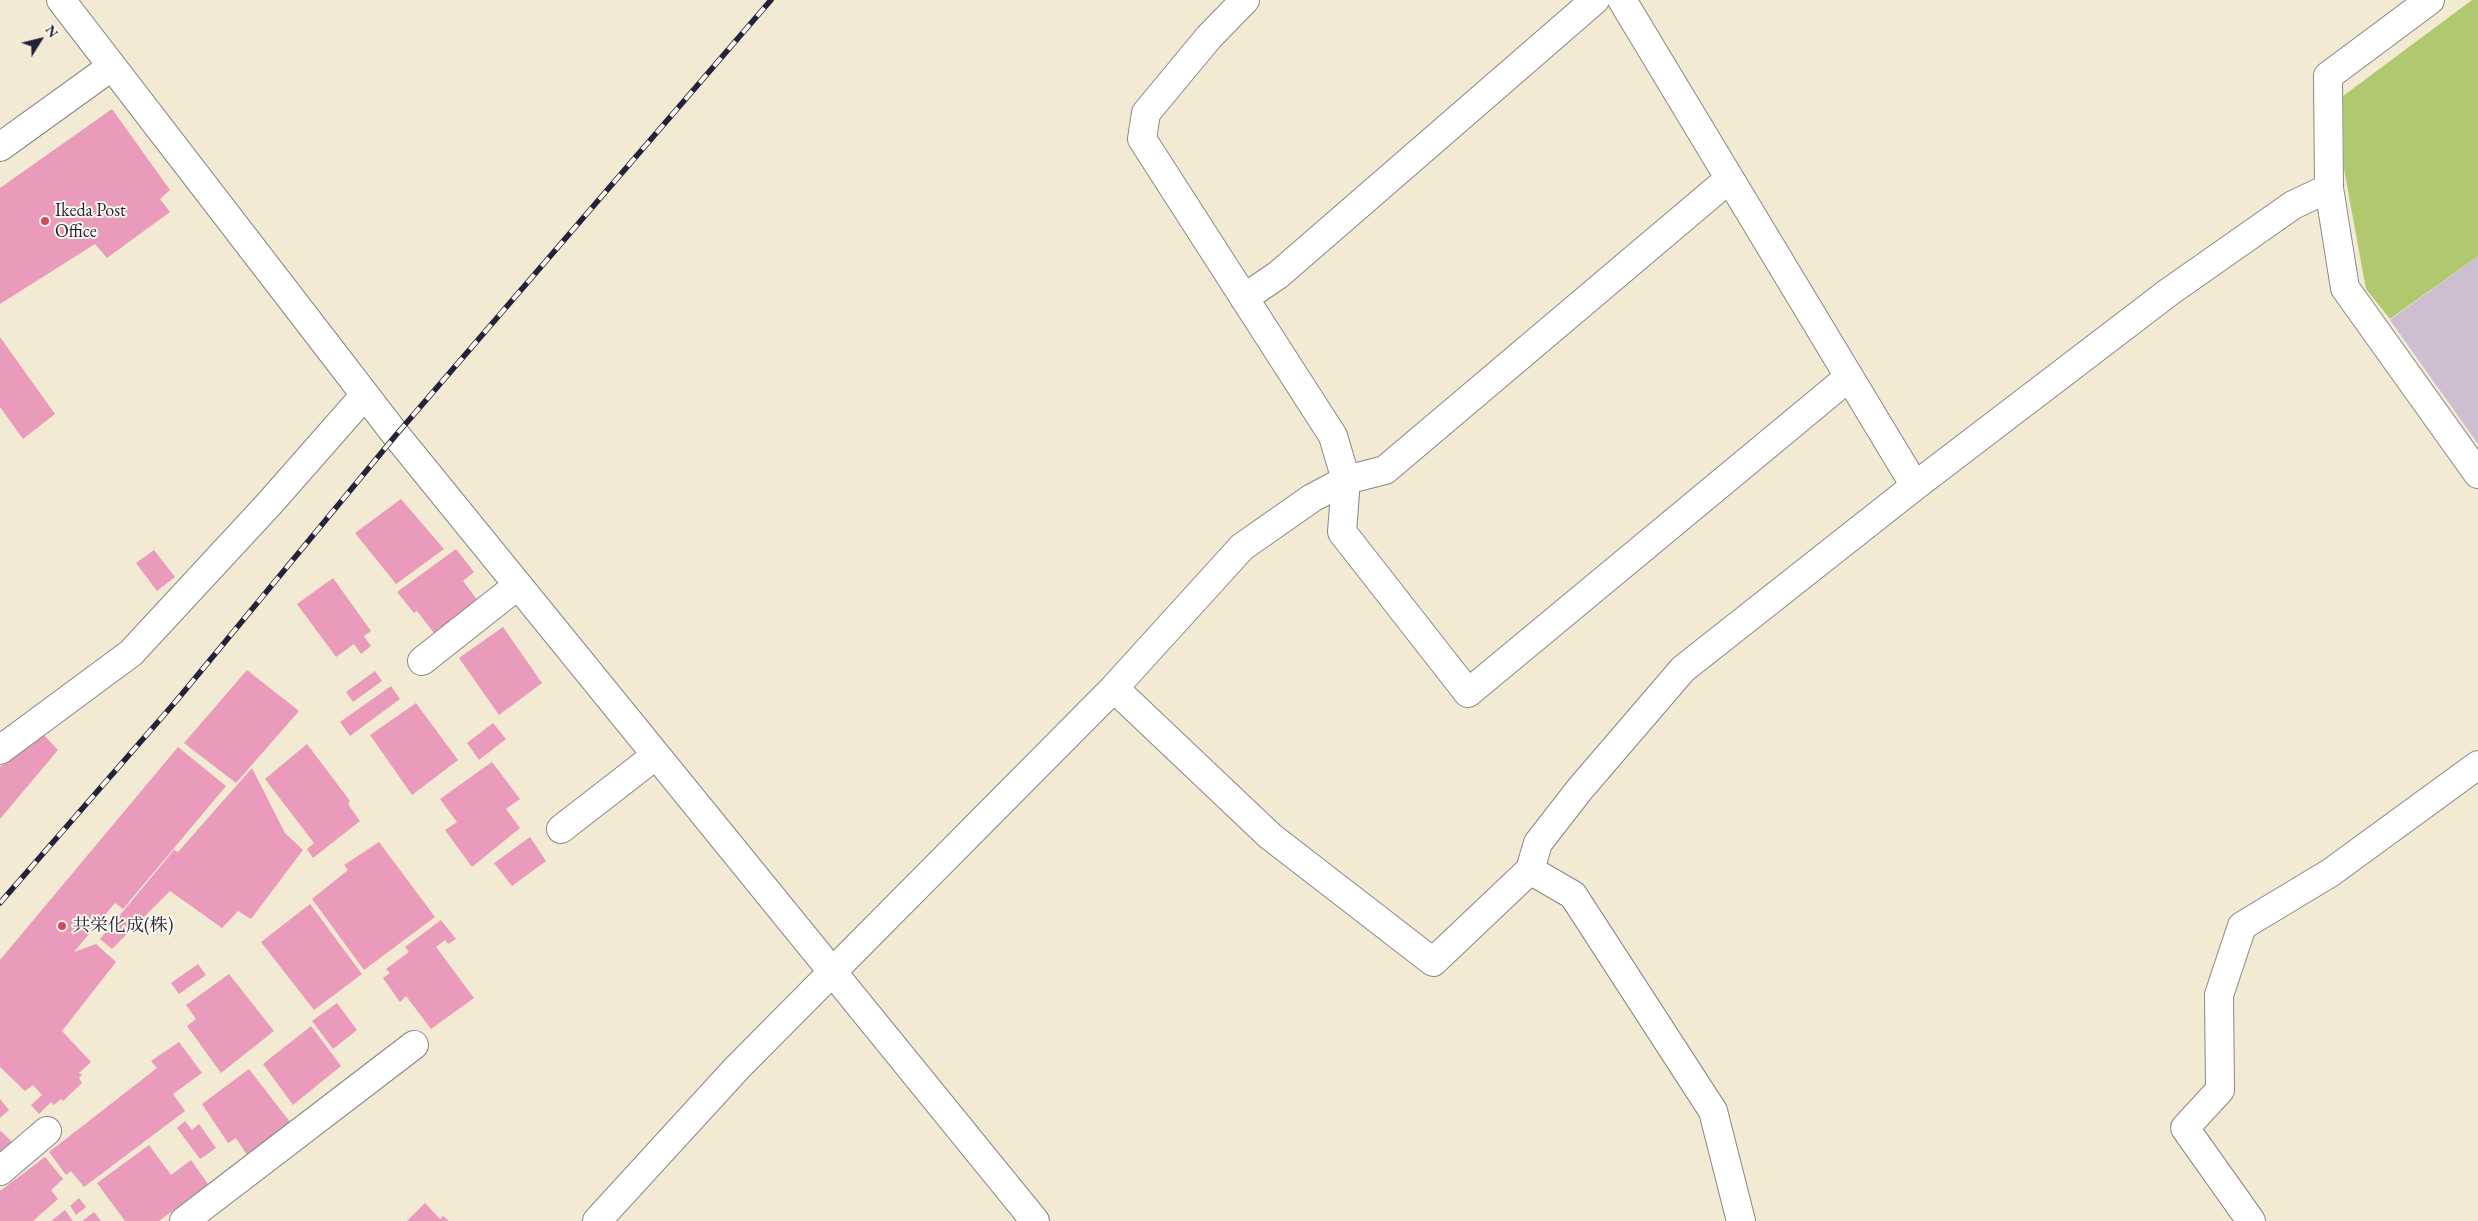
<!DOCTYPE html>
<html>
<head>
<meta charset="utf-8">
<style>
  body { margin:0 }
  #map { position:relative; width:2478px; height:1221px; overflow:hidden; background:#f3ead3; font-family:"EB Garamond",serif }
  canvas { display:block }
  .north { position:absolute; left:15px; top:15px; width:50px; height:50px; -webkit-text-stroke:4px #fbf7ec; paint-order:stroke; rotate:54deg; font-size:14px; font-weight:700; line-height:20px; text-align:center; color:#22223b }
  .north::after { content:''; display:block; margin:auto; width:18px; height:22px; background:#22223b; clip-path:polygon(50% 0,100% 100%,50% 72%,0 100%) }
</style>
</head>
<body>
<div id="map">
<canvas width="2478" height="1221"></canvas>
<div class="north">N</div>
</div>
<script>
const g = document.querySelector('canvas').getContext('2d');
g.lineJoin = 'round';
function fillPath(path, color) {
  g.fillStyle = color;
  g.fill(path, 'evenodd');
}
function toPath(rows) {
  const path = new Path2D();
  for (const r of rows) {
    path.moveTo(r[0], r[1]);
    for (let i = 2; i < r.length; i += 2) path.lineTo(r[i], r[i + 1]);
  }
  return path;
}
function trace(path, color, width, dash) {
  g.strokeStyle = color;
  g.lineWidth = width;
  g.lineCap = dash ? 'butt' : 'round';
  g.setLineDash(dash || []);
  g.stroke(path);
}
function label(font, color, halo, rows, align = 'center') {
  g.font = font + ' "EB Garamond","Noto Serif JP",serif';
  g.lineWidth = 4;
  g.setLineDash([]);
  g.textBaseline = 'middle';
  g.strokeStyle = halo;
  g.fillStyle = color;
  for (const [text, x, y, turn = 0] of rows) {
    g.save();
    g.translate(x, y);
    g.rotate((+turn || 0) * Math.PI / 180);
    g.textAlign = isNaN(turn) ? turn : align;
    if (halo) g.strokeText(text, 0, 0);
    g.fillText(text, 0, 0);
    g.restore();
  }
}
fillPath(toPath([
  [2478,256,2478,444,2390,320]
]), '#cebed1');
fillPath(toPath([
  [2472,0,2478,0,2478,256,2390,319,2366,289,2344,169,2343,96]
]), '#b0c86e');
fillPath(toPath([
  [112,109,170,190,160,199,170,212,107,258,95,244,0,304,0,188],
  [0,337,55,414,23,439,0,407],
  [401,499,444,549,396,584,355,533],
  [456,549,474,572,463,581,478,601,434,633,417,611,414,613,397,592],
  [154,550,175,577,157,591,136,563],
  [333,578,371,631,364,636,371,646,361,654,354,644,336,657,297,604],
  [503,627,542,683,499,715,459,658],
  [247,670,299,711,236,783,184,743],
  [375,671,382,681,353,702,346,692],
  [391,686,400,699,350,736,340,722],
  [416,703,458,760,412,795,370,735],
  [493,723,506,739,479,760,467,743],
  [43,734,58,750,0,819,0,767],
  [307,744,350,801,348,804,360,821,313,858,307,849,314,843,265,779],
  [178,747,226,786,123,909,115,903,74,952,96,944,116,962,62,1031,91,1062,79,1073,82,1075,79,1078,82,1083,63,1101,61,1099,54,1105,51,1102,39,1114,31,1105,42,1095,33,1085,25,1091,0,1067,0,960],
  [492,762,520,799,506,809,520,828,472,867,445,830,457,822,440,799],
  [252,768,285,833,303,850,251,919,238,911,222,928,170,891,112,949,100,939,174,850,178,852],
  [530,837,546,861,512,886,494,863],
  [379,842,435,917,364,970,312,899,348,870,344,865],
  [310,904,362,974,314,1010,261,942],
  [441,920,456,939,448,944,445,940,436,947,474,998,431,1029,406,996,400,1002,383,978,390,973,386,969,409,952,405,947],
  [198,964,206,975,179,994,171,983],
  [229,974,274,1031,221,1073,187,1026,196,1019,186,1005],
  [337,1003,357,1030,333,1049,312,1021],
  [311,1026,341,1066,293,1105,263,1064],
  [179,1042,202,1073,173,1094,185,1111,84,1187,71,1171,66,1175,49,1152,157,1068,151,1061],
  [249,1069,290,1122,247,1155,236,1138,228,1143,202,1104],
  [0,1099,9,1110,0,1118],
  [185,1121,192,1130,199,1124,216,1148,200,1159,177,1128],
  [1,1131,13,1143,0,1155,0,1132],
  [149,1145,171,1175,191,1160,208,1184,159,1221,125,1221,97,1183],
  [45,1157,63,1179,51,1190,58,1199,33,1221,0,1221,0,1191],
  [79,1198,86,1207,76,1215,70,1206],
  [425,1203,440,1219,443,1216,449,1221,407,1221],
  [65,1210,73,1221,51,1221],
  [94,1212,101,1221,82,1221]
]), '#ea9aba');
const street = toPath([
  [61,0,396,435,1035,1221],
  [1245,0,1209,37,1146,113,1142,139,1333,436,1346,480,1342,532,1468,693,1849,377],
  [1622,0,1915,486],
  [2430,0,2328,76,2329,188,2345,288,2478,474],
  [0,147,111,67],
  [1244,298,1278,275,1595,0],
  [422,661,517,586],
  [1114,688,1270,836,1433,962,1530,870,1538,843,1580,789,1683,669,1915,486,2169,292,2293,205,2329,188],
  [0,750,131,653,269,504,364,396],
  [561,829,655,756],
  [1530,870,1573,895,1713,1111,1741,1221],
  [0,1171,47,1131],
  [184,1221,414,1045],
  [597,1221,737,1068,1114,688,1242,547,1312,498,1346,480,1385,470,1729,179],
  [2251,1221,2185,1128,2220,1090,2219,995,2242,926,2330,873,2478,765]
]);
trace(street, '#8a8687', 30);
trace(street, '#fff', 28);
const rail = toPath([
  [0,903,177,700,396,435,771,0]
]);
trace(rail, '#22223b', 5.5);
trace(rail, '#fbf7ec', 4, [11]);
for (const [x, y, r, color] of [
  [45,221,5,"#d1495b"],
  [62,926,5,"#d1495b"]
]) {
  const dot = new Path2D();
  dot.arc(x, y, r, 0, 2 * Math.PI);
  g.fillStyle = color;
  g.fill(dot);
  trace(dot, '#fbf7ec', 2);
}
label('18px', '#22223b', '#fbf7ec', [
  ["Ikeda Post",55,211],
  ["Office",55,232],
  ["共栄化成(株)",72,926]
], 'left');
</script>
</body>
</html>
